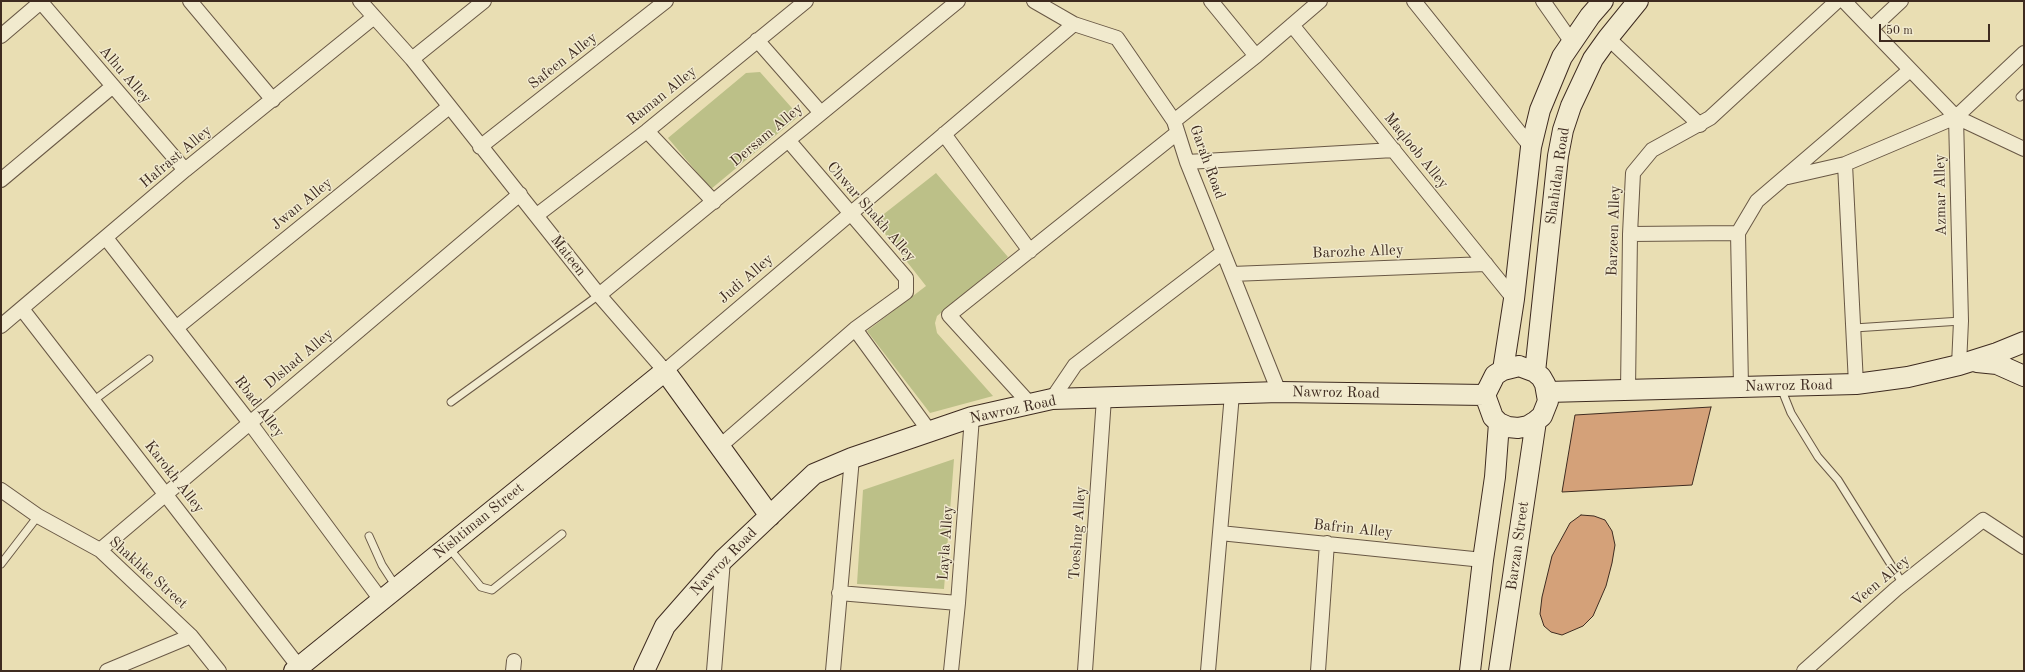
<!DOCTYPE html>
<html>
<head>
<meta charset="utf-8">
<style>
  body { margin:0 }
  #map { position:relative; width:2025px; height:672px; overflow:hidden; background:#e9deb3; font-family:"Old Standard TT",serif }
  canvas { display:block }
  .frame { position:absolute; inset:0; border:2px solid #3e2b20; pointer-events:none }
  .scale { position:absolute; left:1879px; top:24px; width:111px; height:18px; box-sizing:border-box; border:2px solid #3e2b20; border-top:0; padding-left:5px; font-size:12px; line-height:14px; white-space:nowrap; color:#3e2b20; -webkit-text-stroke:3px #f1eace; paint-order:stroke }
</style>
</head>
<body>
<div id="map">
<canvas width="2025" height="672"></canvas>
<div class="frame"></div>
<div class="scale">50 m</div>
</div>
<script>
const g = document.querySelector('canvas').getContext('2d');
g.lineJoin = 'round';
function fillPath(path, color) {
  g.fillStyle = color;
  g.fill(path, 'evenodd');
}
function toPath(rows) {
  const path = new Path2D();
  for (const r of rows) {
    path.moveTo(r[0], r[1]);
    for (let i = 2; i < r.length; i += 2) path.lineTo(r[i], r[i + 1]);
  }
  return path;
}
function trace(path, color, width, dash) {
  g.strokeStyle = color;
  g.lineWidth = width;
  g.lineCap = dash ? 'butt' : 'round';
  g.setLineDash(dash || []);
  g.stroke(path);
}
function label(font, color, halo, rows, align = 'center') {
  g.font = font + ' "Old Standard TT",serif';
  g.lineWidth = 3;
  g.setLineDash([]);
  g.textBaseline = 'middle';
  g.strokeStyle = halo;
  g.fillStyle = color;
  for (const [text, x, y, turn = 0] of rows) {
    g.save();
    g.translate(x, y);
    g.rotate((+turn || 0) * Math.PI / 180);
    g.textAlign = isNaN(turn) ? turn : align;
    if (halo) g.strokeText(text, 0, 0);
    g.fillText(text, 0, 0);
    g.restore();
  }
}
fillPath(toPath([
  [760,72,799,116,711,189,668,138,746,73],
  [936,173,1008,257,937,316,935,323,937,333,993,396,930,413,867,331,926,286,875,221],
  [954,459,944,589,857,584,863,490]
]), '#bcc088');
const building = toPath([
  [1711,407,1692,485,1562,492,1575,415,1711,407],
  [1581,515,1594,516,1605,520,1612,531,1615,545,1612,563,1606,586,1593,616,1583,626,1562,635,1551,632,1544,626,1540,614,1542,597,1552,556,1570,523,1581,515]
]);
fillPath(building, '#d4a179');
trace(building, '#3e2b20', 1);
const lane = toPath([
  [2020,97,2024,93],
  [1854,328,1961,321],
  [1781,388,1791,413,1818,457,1838,480,1903,584],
  [93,401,149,359],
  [451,402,599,295],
  [369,536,382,565,397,588],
  [449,548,481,587,492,590,562,534],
  [1,564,38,516]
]);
const street = toPath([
  [40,1,185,170],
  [190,1,273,100],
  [360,1,412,59,599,295,665,371,1074,24],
  [1034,1,1074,24,1117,38,1174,121,1187,162,1279,392],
  [1211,1,1256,56],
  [1414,1,1531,147],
  [1543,1,1571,41],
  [1844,1,1956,117,2024,149],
  [1292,25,1514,299],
  [1871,29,1901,1],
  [1,36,42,1],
  [1608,38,1700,125],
  [757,40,821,113],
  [412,59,484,1],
  [1174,121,1256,56,1320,1],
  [647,131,714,202],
  [944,134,1030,251],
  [480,147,666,1],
  [1187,162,1394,150],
  [1845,164,1856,384],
  [1788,177,1845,164,1956,117],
  [1,180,113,86],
  [537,215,647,131,806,1],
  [1630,234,1738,233],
  [106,238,250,423,381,600],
  [1232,274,1486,264],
  [599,295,958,1],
  [22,309,299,667],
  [1,326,185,170,374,17],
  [176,328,449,107],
  [855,329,930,432],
  [1959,365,1961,321,1956,117,2024,53],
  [1741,386,1738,233,1757,201,1910,70],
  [1628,390,1630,234,1633,173,1652,150,1710,118,1837,1],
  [1052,399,1075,365,1223,252],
  [1030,404,949,315,1177,133],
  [719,447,855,329,906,292,906,278,788,140],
  [1,490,38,516,100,550,191,636,219,671],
  [1220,533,1483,560],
  [100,550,520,194],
  [839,593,958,603],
  [107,671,191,636],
  [513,671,514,661],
  [714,671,723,560],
  [833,671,852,458],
  [951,671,958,603,972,417],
  [1085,671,1104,398],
  [1208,671,1232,394],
  [1318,671,1327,543],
  [1804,671,1896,589,1983,520,2024,547]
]);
const secondary = toPath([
  [1977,362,1997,364,2024,376],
  [1519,366,1535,372,1541,377,1545,384,1548,401,1542,416,1536,421,1528,426,1518,428,1508,427,1499,423,1493,417,1485,395,1495,375,1503,370,1519,366],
  [1503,370,1514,299,1531,147,1540,110,1562,57,1590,16,1603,1],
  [1535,372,1558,156,1563,130,1571,106,1593,59,1608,38,1638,1],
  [1547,392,1856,384,1908,377,1959,365,1997,353,2024,342],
  [294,671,665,371,770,516],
  [644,671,665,626,723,560,814,474,852,458,972,417,1052,399,1279,392,1485,395],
  [1470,671,1483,560,1495,477,1499,423],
  [1499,671,1536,421]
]);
trace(lane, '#695845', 9);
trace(street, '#695845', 16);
trace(secondary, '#3e2b20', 22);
trace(lane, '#f1eace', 7);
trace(street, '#f1eace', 14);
trace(secondary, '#f1eace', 20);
label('15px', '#3e2b20', '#f1eace', [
  ["Safeen Alley",563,61,-38],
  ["Alhu Alley",125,75,49],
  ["Raman Alley",662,96,-39],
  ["Dersam Alley",767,135,-40],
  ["Maqloob Alley",1416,151,51],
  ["Hafrast Alley",176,157,-40],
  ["Garah Road",1207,162,70],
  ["Shahidan Road",1558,176,-82],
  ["Azmar Alley",1941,195,-91],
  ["Jwan Alley",302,204,-39],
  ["Chwar Shakh Alley",871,212,49],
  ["Barzeen Alley",1614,231,-88],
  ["Barozhe Alley",1358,252,-2],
  ["Mateen",568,256,52],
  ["Judi Alley",746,279,-41],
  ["Dlshad Alley",299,359,-40],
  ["Nawroz Road",1789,386,-1],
  ["Nawroz Road",1336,393,1],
  ["Rbad Alley",259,407,53],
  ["Nawroz Road",1013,410,-12],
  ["Karokh Alley",174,477,52],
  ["Nishtiman Street",479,521,-39],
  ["Bafrin Alley",1353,529,6],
  ["Toeshng Alley",1078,533,-86],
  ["Layla Alley",946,543,-86],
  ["Barzan Street",1518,546,-82],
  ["Nawroz Road",724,562,-46],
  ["Shakhke Street",148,573,42],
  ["Veen Alley",1881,581,-40]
]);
</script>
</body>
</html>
